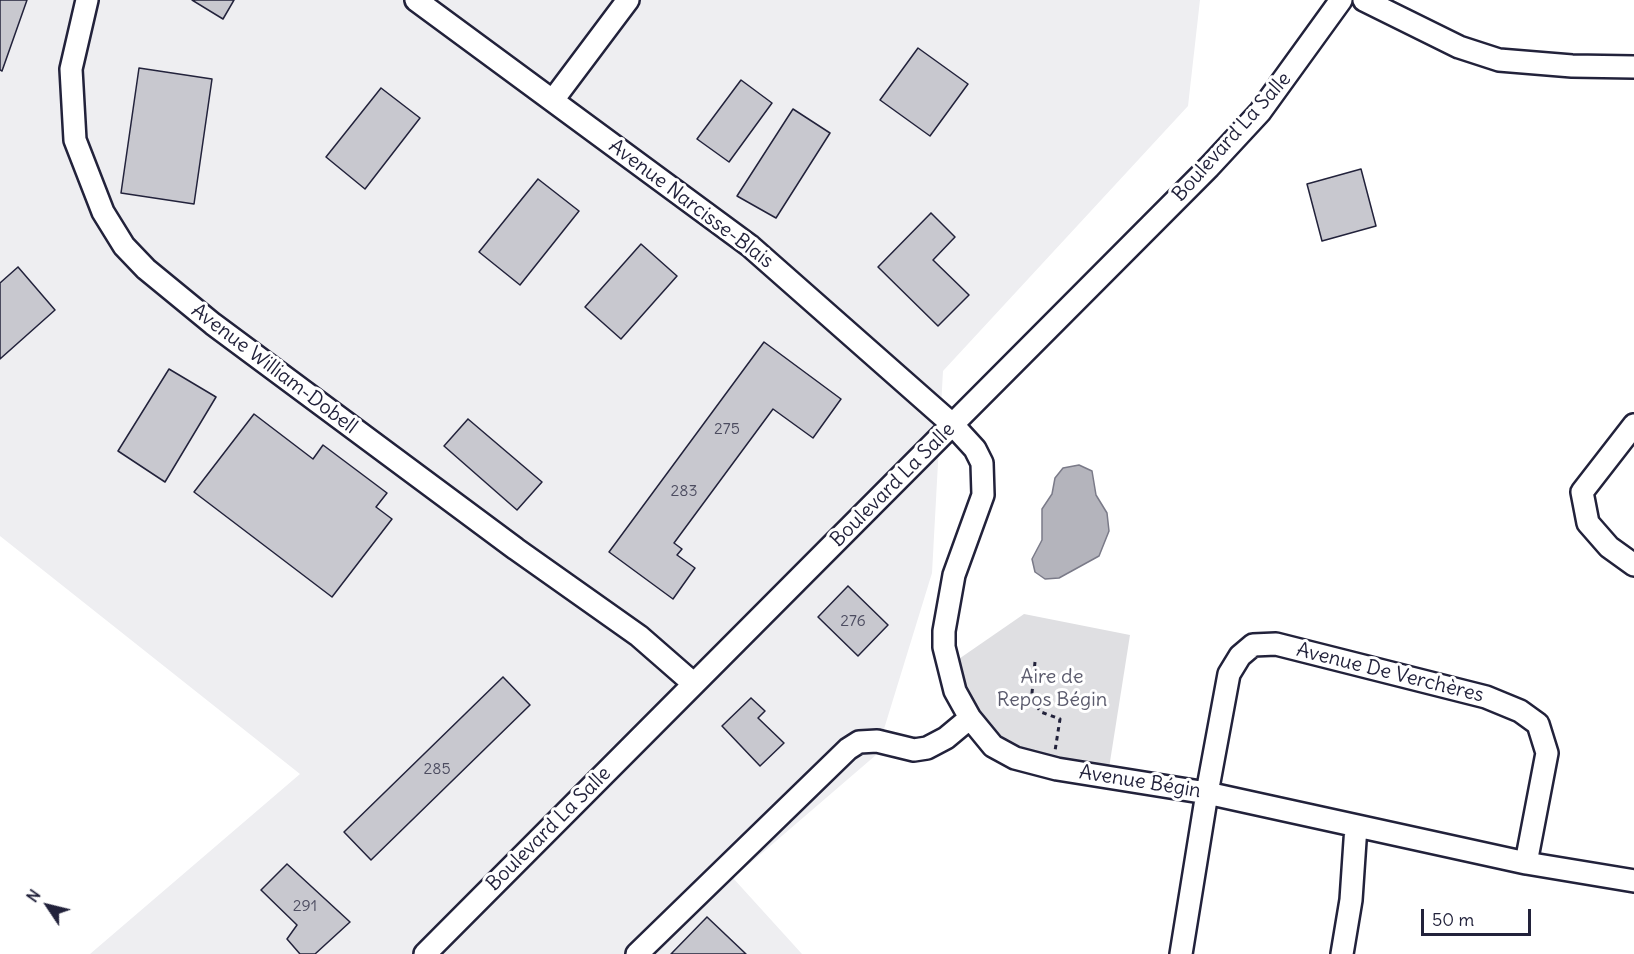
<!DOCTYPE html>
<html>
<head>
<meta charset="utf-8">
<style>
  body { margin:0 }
  #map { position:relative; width:1634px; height:954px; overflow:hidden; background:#fff; font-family:Delius,sans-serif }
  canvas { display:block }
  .north { position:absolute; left:18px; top:876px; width:60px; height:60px; -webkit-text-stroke:4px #fff; paint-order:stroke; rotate:305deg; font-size:16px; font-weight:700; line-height:24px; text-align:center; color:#22223b }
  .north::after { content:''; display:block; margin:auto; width:21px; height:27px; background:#22223b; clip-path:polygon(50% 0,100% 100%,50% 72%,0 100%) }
  .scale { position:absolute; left:1421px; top:909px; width:110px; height:27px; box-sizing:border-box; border:3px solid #22223b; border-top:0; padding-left:8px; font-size:18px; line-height:21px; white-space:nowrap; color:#22223b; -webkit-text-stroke:4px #fff; paint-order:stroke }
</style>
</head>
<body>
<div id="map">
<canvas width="1634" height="954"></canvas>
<div class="north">N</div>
<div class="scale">50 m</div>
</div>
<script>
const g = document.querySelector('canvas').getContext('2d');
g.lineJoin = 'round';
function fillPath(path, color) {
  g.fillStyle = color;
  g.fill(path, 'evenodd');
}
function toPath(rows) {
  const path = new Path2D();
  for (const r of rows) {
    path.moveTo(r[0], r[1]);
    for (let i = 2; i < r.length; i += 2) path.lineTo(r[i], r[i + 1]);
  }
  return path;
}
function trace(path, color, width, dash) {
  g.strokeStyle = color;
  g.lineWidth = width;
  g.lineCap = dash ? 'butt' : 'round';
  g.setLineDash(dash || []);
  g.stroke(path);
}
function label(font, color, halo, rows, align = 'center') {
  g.font = font + ' Delius,sans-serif';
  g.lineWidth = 6;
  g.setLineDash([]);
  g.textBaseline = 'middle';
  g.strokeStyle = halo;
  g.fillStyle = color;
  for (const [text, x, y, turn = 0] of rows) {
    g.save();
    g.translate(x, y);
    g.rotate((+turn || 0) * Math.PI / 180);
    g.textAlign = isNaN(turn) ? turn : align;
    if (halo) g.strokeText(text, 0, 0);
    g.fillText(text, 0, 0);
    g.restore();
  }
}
fillPath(toPath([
  [0,0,1200,0,1188,106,943,371,932,573,876,755,733,878,802,954,90,954,300,774,0,536]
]), '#eeeef1');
fillPath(toPath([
  [1024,614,1130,635,1109,768,1031,755,1007,743,968,699,953,663]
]), '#dfdfe2');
const water = toPath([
  [1079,465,1092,471,1096,495,1107,513,1109,531,1099,556,1059,578,1045,579,1035,572,1032,559,1042,540,1042,509,1052,494,1055,478,1063,468,1079,465]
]);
fillPath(water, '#b4b4bc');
trace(water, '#7a7a88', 1.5);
const building = toPath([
  [0,0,27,0,2,71,0,70,0,0],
  [192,0,234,0,223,19,192,0],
  [918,48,968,84,930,136,880,100,918,48],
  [139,68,212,79,194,204,121,193,139,68],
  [741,80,772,103,729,162,697,139,741,80],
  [381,88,420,118,365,189,326,157,381,88],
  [793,109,830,133,776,218,737,196,793,109],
  [1361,169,1376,226,1322,241,1307,184,1361,169],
  [538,179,579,211,520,285,479,252,538,179],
  [931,213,955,237,933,260,969,295,938,326,878,267,931,213],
  [641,244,677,276,621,339,585,307,641,244],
  [18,267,55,310,0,359,0,283,18,267],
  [764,342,841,399,813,438,773,409,674,543,682,549,677,555,695,568,673,599,609,552,764,342],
  [169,369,216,397,165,482,118,451,169,369],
  [254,414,313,459,323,445,387,493,376,507,392,519,332,597,194,492,254,414],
  [468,419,542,482,517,510,444,446,468,419],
  [848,586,888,625,858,656,818,617,848,586],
  [503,677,530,705,371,860,344,832,503,677],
  [751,698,765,711,758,718,784,743,760,766,722,726,751,698],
  [287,864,350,922,315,954,300,954,287,939,297,925,261,890,287,864],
  [707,917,746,954,671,954,707,917]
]);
fillPath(building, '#c8c8cf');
trace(building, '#22223b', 1.5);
const minor = toPath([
  [87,0,71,69,75,140,103,212,124,246,146,269,213,324,516,549,639,636,694,684],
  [416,0,750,246,953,425,975,449,982,463,983,495,954,575,944,631,944,647,955,691,970,718,993,746,1015,758,1057,769,1207,793,1526,863,1634,881],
  [1364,0,1459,47,1499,60,1572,66,1634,67],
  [553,100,628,0],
  [1634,425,1582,492,1588,523,1609,547,1634,565],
  [425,954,1209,167,1260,112,1341,0],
  [637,954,848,749,859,742,877,741,914,750,927,748,946,738,970,718],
  [1181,954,1207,793,1229,674,1240,656,1253,645,1276,644,1486,697,1520,711,1538,724,1547,753,1526,863],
  [1342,954,1351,900,1356,826]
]);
trace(minor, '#22223b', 26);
trace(toPath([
  [1035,662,1032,693,1035,704,1041,712,1060,719,1055,751]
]), '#22223b', 3, [4.5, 4.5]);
trace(minor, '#fff', 21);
label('16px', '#4c4c60', null, [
  ["275",727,429],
  ["283",684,491],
  ["276",853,621],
  ["285",437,769],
  ["291",305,906]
]);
label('20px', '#22223b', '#fff', [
  ["Boulevard La Salle",1232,137,-48],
  ["Avenue Narcisse-Blais",691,204,37],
  ["Avenue William-Dobell",274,369,37],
  ["Boulevard La Salle",893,485,-45],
  ["Avenue De Verchères",1390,673,14],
  ["Avenue Bégin",1140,782,9],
  ["Boulevard La Salle",549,829,-45]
]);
label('20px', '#5b5b6d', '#fff', [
  ["Aire de",1052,677],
  ["Repos Bégin",1052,700]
]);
</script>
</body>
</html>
